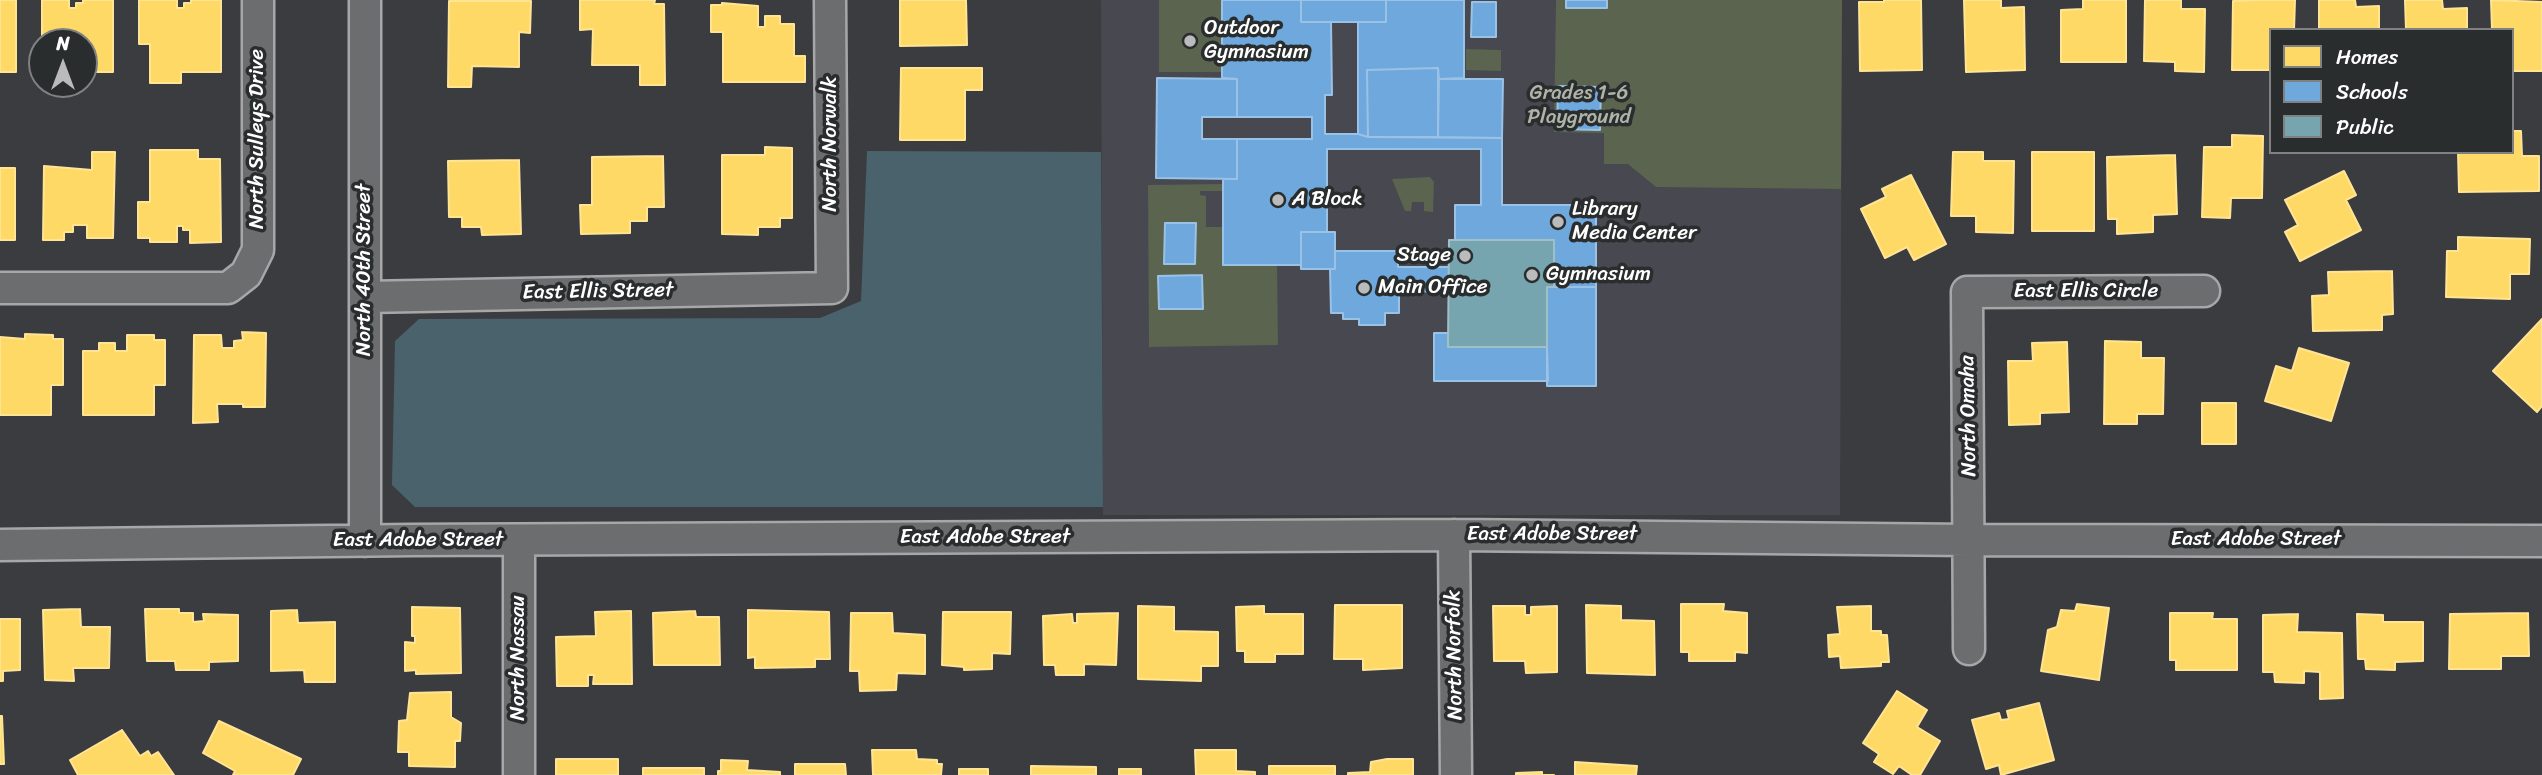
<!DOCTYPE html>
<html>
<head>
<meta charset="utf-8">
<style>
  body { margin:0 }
  #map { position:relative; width:2542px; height:775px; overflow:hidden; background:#3b3c40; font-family:Sriracha,sans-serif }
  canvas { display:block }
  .legend { position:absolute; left:2269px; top:28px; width:245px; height:126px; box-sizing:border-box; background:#2a2d2e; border:2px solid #7f8182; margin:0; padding:9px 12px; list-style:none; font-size:21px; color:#fff }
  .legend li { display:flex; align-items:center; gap:14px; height:35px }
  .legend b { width:35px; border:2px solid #7f8182 }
  .north { position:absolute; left:28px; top:28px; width:70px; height:70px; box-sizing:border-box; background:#2a2d2e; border:2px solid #7f8182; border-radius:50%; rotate:0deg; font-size:19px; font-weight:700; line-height:28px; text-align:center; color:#fff }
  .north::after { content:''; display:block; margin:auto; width:24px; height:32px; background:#babbbc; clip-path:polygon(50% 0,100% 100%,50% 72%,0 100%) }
</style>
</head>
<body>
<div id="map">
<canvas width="2542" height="775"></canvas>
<ul class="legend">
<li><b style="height:19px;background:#ffd966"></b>Homes</li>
<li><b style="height:19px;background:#6fa8dc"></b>Schools</li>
<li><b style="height:19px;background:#76a5af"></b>Public</li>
</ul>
<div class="north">N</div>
</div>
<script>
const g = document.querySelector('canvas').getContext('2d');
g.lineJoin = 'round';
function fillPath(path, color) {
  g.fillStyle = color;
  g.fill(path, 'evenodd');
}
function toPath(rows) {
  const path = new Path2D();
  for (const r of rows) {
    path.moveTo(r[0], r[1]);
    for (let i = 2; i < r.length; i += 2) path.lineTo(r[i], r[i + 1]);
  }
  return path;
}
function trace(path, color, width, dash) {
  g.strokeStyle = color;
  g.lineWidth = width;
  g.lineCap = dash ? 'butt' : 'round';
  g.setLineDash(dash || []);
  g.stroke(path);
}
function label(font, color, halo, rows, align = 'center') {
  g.font = font + ' Sriracha,sans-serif';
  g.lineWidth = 7;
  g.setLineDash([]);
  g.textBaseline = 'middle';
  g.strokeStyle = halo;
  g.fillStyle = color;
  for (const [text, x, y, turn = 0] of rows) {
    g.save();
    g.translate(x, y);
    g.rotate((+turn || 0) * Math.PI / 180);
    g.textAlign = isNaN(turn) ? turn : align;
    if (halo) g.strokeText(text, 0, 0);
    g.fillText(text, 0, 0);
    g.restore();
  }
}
fillPath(toPath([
  [1101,0,1842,0,1840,515,1103,515]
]), '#484850');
fillPath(toPath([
  [1159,0,1222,0,1222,72,1159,72],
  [1556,0,1842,0,1841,189,1656,187,1628,164,1604,164,1604,133,1554,132],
  [1466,49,1501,50,1501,71,1466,70],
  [1430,177,1434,182,1433,212,1424,211,1424,202,1412,202,1411,211,1405,211,1392,179],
  [1223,184,1223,191,1200,191,1200,195,1206,196,1206,227,1223,227,1224,265,1277,265,1278,345,1149,347,1148,185]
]), '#5a644f');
fillPath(toPath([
  [867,151,1101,152,1103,507,415,507,392,485,395,341,419,319,820,318,861,301]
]), '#4a626c');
const homes = toPath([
  [0,0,16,0,16,72,0,72,0,0],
  [42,0,69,0,69,8,76,8,76,3,83,3,83,0,113,0,113,72,84,72,84,42,42,42,42,83,42,0],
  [139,0,177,0,177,8,184,8,184,3,191,3,191,0,221,0,221,72,181,72,181,83,150,83,150,44,139,44,139,0],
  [580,0,655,0,654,4,664,4,665,85,640,85,640,65,592,65,593,29,580,30,580,0],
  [900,0,966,0,967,45,900,46,900,0],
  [1884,0,1921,0,1922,70,1860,71,1859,2,1884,2,1884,0],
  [1964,0,2001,0,2001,8,2024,7,2025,70,1966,72,1964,0],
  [2083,0,2126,0,2126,62,2061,62,2061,10,2083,9,2083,0],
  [2145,0,2181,0,2181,9,2205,9,2204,72,2175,71,2175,62,2144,61,2145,0],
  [2257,0,2295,0,2294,30,2271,30,2271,70,2232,70,2233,1,2257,0],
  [2319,0,2355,0,2356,7,2379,6,2379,30,2319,30,2319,0],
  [2405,0,2442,0,2443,9,2467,8,2467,30,2406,30,2405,0],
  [2491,0,2542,2,2542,71,2512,71,2512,30,2492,30,2491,0],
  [449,1,531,1,530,33,519,32,519,67,472,66,471,87,448,87,449,1],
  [722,3,758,6,758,27,765,27,765,16,780,16,780,24,794,24,794,56,805,56,805,82,723,82,723,32,711,32,711,5,722,5,722,3],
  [901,68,982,68,982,90,965,90,965,140,900,140,901,68],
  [2512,131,2521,131,2522,156,2539,156,2539,191,2459,192,2458,152,2512,152,2512,131],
  [2232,135,2263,136,2262,198,2231,198,2230,218,2202,217,2204,147,2232,147,2232,135],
  [765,147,792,148,792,218,780,218,780,227,758,227,758,235,722,234,722,155,765,155,765,147],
  [150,150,198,150,198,159,220,159,221,242,190,243,190,230,183,230,183,226,177,226,177,242,150,242,150,238,138,238,138,202,150,202,150,150],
  [92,152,115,152,113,238,87,238,87,225,73,225,73,232,64,232,64,240,43,240,44,166,92,170,92,152],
  [1953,152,1983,152,1983,161,2014,161,2013,233,1976,232,1976,216,1951,216,1953,152],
  [2032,152,2094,152,2094,231,2032,231,2032,152],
  [2175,155,2177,214,2153,215,2153,232,2117,234,2117,219,2108,219,2107,157,2175,155],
  [663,156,664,207,647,207,647,221,630,221,630,233,581,234,580,205,592,205,592,157,663,156],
  [519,160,521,234,482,235,481,227,462,227,462,217,449,217,448,161,519,160],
  [0,168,15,168,15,240,0,240,0,168],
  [2344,171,2356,195,2346,200,2361,230,2300,261,2285,232,2298,225,2285,200,2344,171],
  [1911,175,1946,244,1914,260,1907,247,1885,258,1861,209,1886,197,1882,189,1911,175],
  [2458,237,2530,239,2529,274,2510,274,2510,299,2446,297,2447,251,2458,251,2458,237],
  [2392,271,2393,314,2382,315,2382,330,2313,331,2312,296,2329,295,2328,272,2392,271],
  [2542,319,2542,406,2537,412,2493,371,2542,319],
  [242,332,266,333,265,407,243,407,243,404,217,404,218,422,193,423,194,335,221,335,222,348,234,348,234,341,243,340,242,332],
  [25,334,53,335,53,339,63,339,63,385,51,385,51,415,0,415,0,337,25,339,25,334],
  [127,335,154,335,154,340,165,340,165,385,154,385,154,415,83,415,83,351,99,351,99,343,115,343,115,351,127,351,127,335],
  [2105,341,2141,342,2141,358,2164,358,2163,414,2137,414,2137,424,2104,424,2105,341],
  [2067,342,2069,412,2040,413,2040,424,2009,425,2008,361,2033,361,2032,343,2067,342],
  [2299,348,2349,363,2331,421,2265,401,2276,366,2292,371,2299,348],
  [2202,403,2236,403,2236,444,2202,444,2202,403],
  [1681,604,1724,604,1723,611,1747,613,1747,653,1735,652,1735,661,1689,661,1689,652,1681,652,1681,604],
  [2077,604,2109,608,2099,680,2041,671,2048,630,2057,627,2061,610,2075,611,2077,604],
  [1335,605,1402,605,1402,668,1363,670,1363,659,1334,659,1335,605],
  [1586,605,1621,606,1621,620,1654,621,1655,675,1587,673,1586,605],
  [1138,606,1174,607,1174,631,1218,632,1218,666,1201,666,1201,681,1138,679,1138,606],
  [1264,606,1264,614,1303,614,1303,654,1275,654,1275,662,1245,662,1245,651,1237,651,1236,607,1264,606],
  [1493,606,1525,606,1525,615,1531,615,1531,607,1557,606,1557,672,1526,673,1525,661,1494,661,1493,606],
  [1871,606,1871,631,1881,631,1881,635,1887,635,1889,662,1881,662,1881,666,1841,668,1840,656,1829,657,1828,635,1840,634,1837,607,1871,606],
  [412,607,460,608,461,673,416,674,416,670,405,671,405,642,415,643,415,636,412,636,412,607],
  [80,609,81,627,110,627,109,668,73,668,74,681,45,680,43,610,80,609],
  [145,609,179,609,179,613,193,613,193,622,204,621,203,614,238,615,238,661,209,662,209,670,176,670,175,661,147,661,145,609],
  [297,610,298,623,335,622,335,682,305,682,304,670,271,671,271,611,297,610],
  [748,610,829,612,830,659,815,659,815,667,755,668,755,657,748,658,748,610],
  [631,611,632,684,593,684,594,675,588,675,588,686,557,686,556,637,596,636,595,612,631,611],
  [695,611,696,617,719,617,720,665,654,665,653,613,695,611],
  [943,612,1011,612,1010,654,992,653,992,669,964,670,964,667,942,665,943,612],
  [851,613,892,613,893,633,925,635,925,674,897,673,896,690,860,691,859,671,850,671,851,613],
  [1118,613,1116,665,1084,664,1084,675,1056,675,1055,665,1044,665,1043,616,1072,614,1073,623,1077,623,1077,614,1118,613],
  [2170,613,2213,613,2212,619,2237,619,2237,670,2176,670,2176,660,2170,660,2170,613],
  [2528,613,2529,656,2501,656,2501,669,2449,669,2450,614,2528,613],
  [2298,614,2297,632,2342,633,2343,698,2320,699,2320,672,2304,671,2304,683,2275,682,2274,672,2263,672,2263,615,2298,614],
  [2357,614,2383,615,2383,622,2423,622,2423,661,2395,662,2395,670,2366,669,2365,659,2358,659,2357,614],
  [0,619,20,619,20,670,3,671,3,681,0,681,0,619],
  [1897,691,1927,710,1917,727,1940,741,1920,775,1912,775,1899,766,1893,774,1874,762,1879,754,1863,743,1897,691],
  [451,692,451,717,461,723,460,741,455,741,455,767,409,766,409,752,398,752,399,721,407,720,410,693,451,692],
  [2039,703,2054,760,2001,775,1999,765,1986,769,1972,720,1999,713,2001,720,2009,719,2007,711,2039,703],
  [0,716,2,716,4,764,0,764,0,716],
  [219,721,301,759,293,775,233,775,235,771,203,753,219,721],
  [122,730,140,756,148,751,151,756,158,752,174,775,78,775,70,760,122,730],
  [872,750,916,750,917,759,937,760,937,764,942,764,941,775,873,775,872,750],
  [1195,750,1236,750,1236,771,1255,772,1255,775,1196,775,1195,750],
  [556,759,618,759,618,775,556,775,556,759],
  [1387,759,1413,759,1413,775,1348,775,1348,773,1370,772,1371,762,1387,759],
  [721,760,748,761,747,770,780,772,780,775,718,775,718,771,721,771,721,760],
  [1575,762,1637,766,1636,775,1575,775,1575,762],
  [795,764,845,764,846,775,795,775,795,764],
  [1031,766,1096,767,1096,775,1031,775,1031,766],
  [1269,766,1335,766,1335,775,1269,775,1269,766],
  [643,768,704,768,704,775,643,775,643,768],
  [959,769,988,769,988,775,959,775,959,769],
  [1119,769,1141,769,1141,775,1119,775,1119,769],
  [1542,772,1542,775,1554,775,1516,775,1516,773,1542,772]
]);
fillPath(homes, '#ffd966');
trace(homes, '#ffe494', 2);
const schools = toPath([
  [1222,0,1301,0,1301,22,1331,22,1332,95,1325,95,1325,134,1358,134,1368,137,1502,138,1502,205,1596,205,1596,287,1554,287,1554,240,1455,240,1455,205,1481,205,1481,149,1327,149,1327,232,1301,232,1301,265,1223,265,1223,179,1237,179,1237,139,1312,139,1312,117,1237,117,1237,79,1222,78,1222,0],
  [1301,0,1386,0,1386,22,1301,22,1301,0],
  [1386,0,1464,0,1464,78,1439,79,1438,68,1367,70,1368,137,1358,134,1358,22,1386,22,1386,0],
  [1566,0,1607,0,1607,8,1566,8,1566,0],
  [1472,2,1496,2,1496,37,1471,37,1472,2],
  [1438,68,1438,137,1368,137,1367,70,1438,68],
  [1157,78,1237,79,1237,117,1202,117,1202,139,1237,139,1237,179,1156,178,1157,78],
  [1439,79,1503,79,1502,138,1438,137,1439,79],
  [1558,86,1601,87,1600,130,1557,129,1558,86],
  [1165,223,1196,223,1195,264,1164,264,1165,223],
  [1301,232,1335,232,1335,269,1301,269,1301,232],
  [1335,251,1398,251,1398,267,1449,267,1449,291,1399,292,1399,313,1385,313,1385,325,1359,325,1359,319,1343,319,1343,313,1331,313,1330,269,1335,269,1335,251],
  [1202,275,1203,309,1159,309,1158,276,1202,275],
  [1547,287,1596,287,1596,386,1547,386,1547,287],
  [1434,333,1448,333,1448,347,1547,347,1548,381,1434,381,1434,333]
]);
fillPath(schools, '#6fa8dc');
trace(schools, '#9ac2e6', 2);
const public = toPath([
  [1449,240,1554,240,1554,287,1547,287,1547,347,1448,347,1449,240]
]);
fillPath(public, '#76a5af');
trace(public, '#9fc0c7', 2);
const minor = toPath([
  [0,288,228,288,246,274,258,250,258,0],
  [365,297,832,288,830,0],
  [1454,535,1456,775],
  [519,540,519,775],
  [365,541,365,0],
  [0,545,412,540,1454,535,1970,540,2542,541],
  [1969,649,1967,292,2204,291]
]);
trace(minor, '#a7a7a9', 35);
trace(minor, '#6c6d6e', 30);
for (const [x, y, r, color] of [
  [1190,41,7,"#babbbc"],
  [1278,200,7,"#babbbc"],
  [1558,222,7,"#babbbc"],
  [1465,256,7,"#babbbc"],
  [1532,275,7,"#babbbc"],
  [1364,288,7,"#babbbc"]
]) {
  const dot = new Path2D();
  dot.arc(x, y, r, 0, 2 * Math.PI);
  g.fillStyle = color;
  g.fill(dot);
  trace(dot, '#2a2d2e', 2.5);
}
label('21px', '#fff', '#2a2d2e', [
  ["Outdoor",1204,29],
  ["Gymnasium",1204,53],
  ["A Block",1292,200],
  ["Library",1572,210],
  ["Media Center",1572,234],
  ["Stage",1451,256,"right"],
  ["Gymnasium",1546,275],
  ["Main Office",1378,288]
], 'left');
label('21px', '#afb4a8', '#2a2d2e', [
  ["Grades 1-6",1579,94],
  ["Playground",1579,118]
]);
label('21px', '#fff', '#2a2d2e', [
  ["North Sulleys Drive",258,139,-90],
  ["North Norwalk",831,144,-90],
  ["North 40th Street",365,270,-90],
  ["East Ellis Street",598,292,-1],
  ["East Ellis Circle",2086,292],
  ["North Omaha",1969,416,-91],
  ["East Adobe Street",1552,535],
  ["East Adobe Street",985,538],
  ["East Adobe Street",2256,540],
  ["East Adobe Street",418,541],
  ["North Norfolk",1455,655,-91],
  ["North Nassau",519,658,-90]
]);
</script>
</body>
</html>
